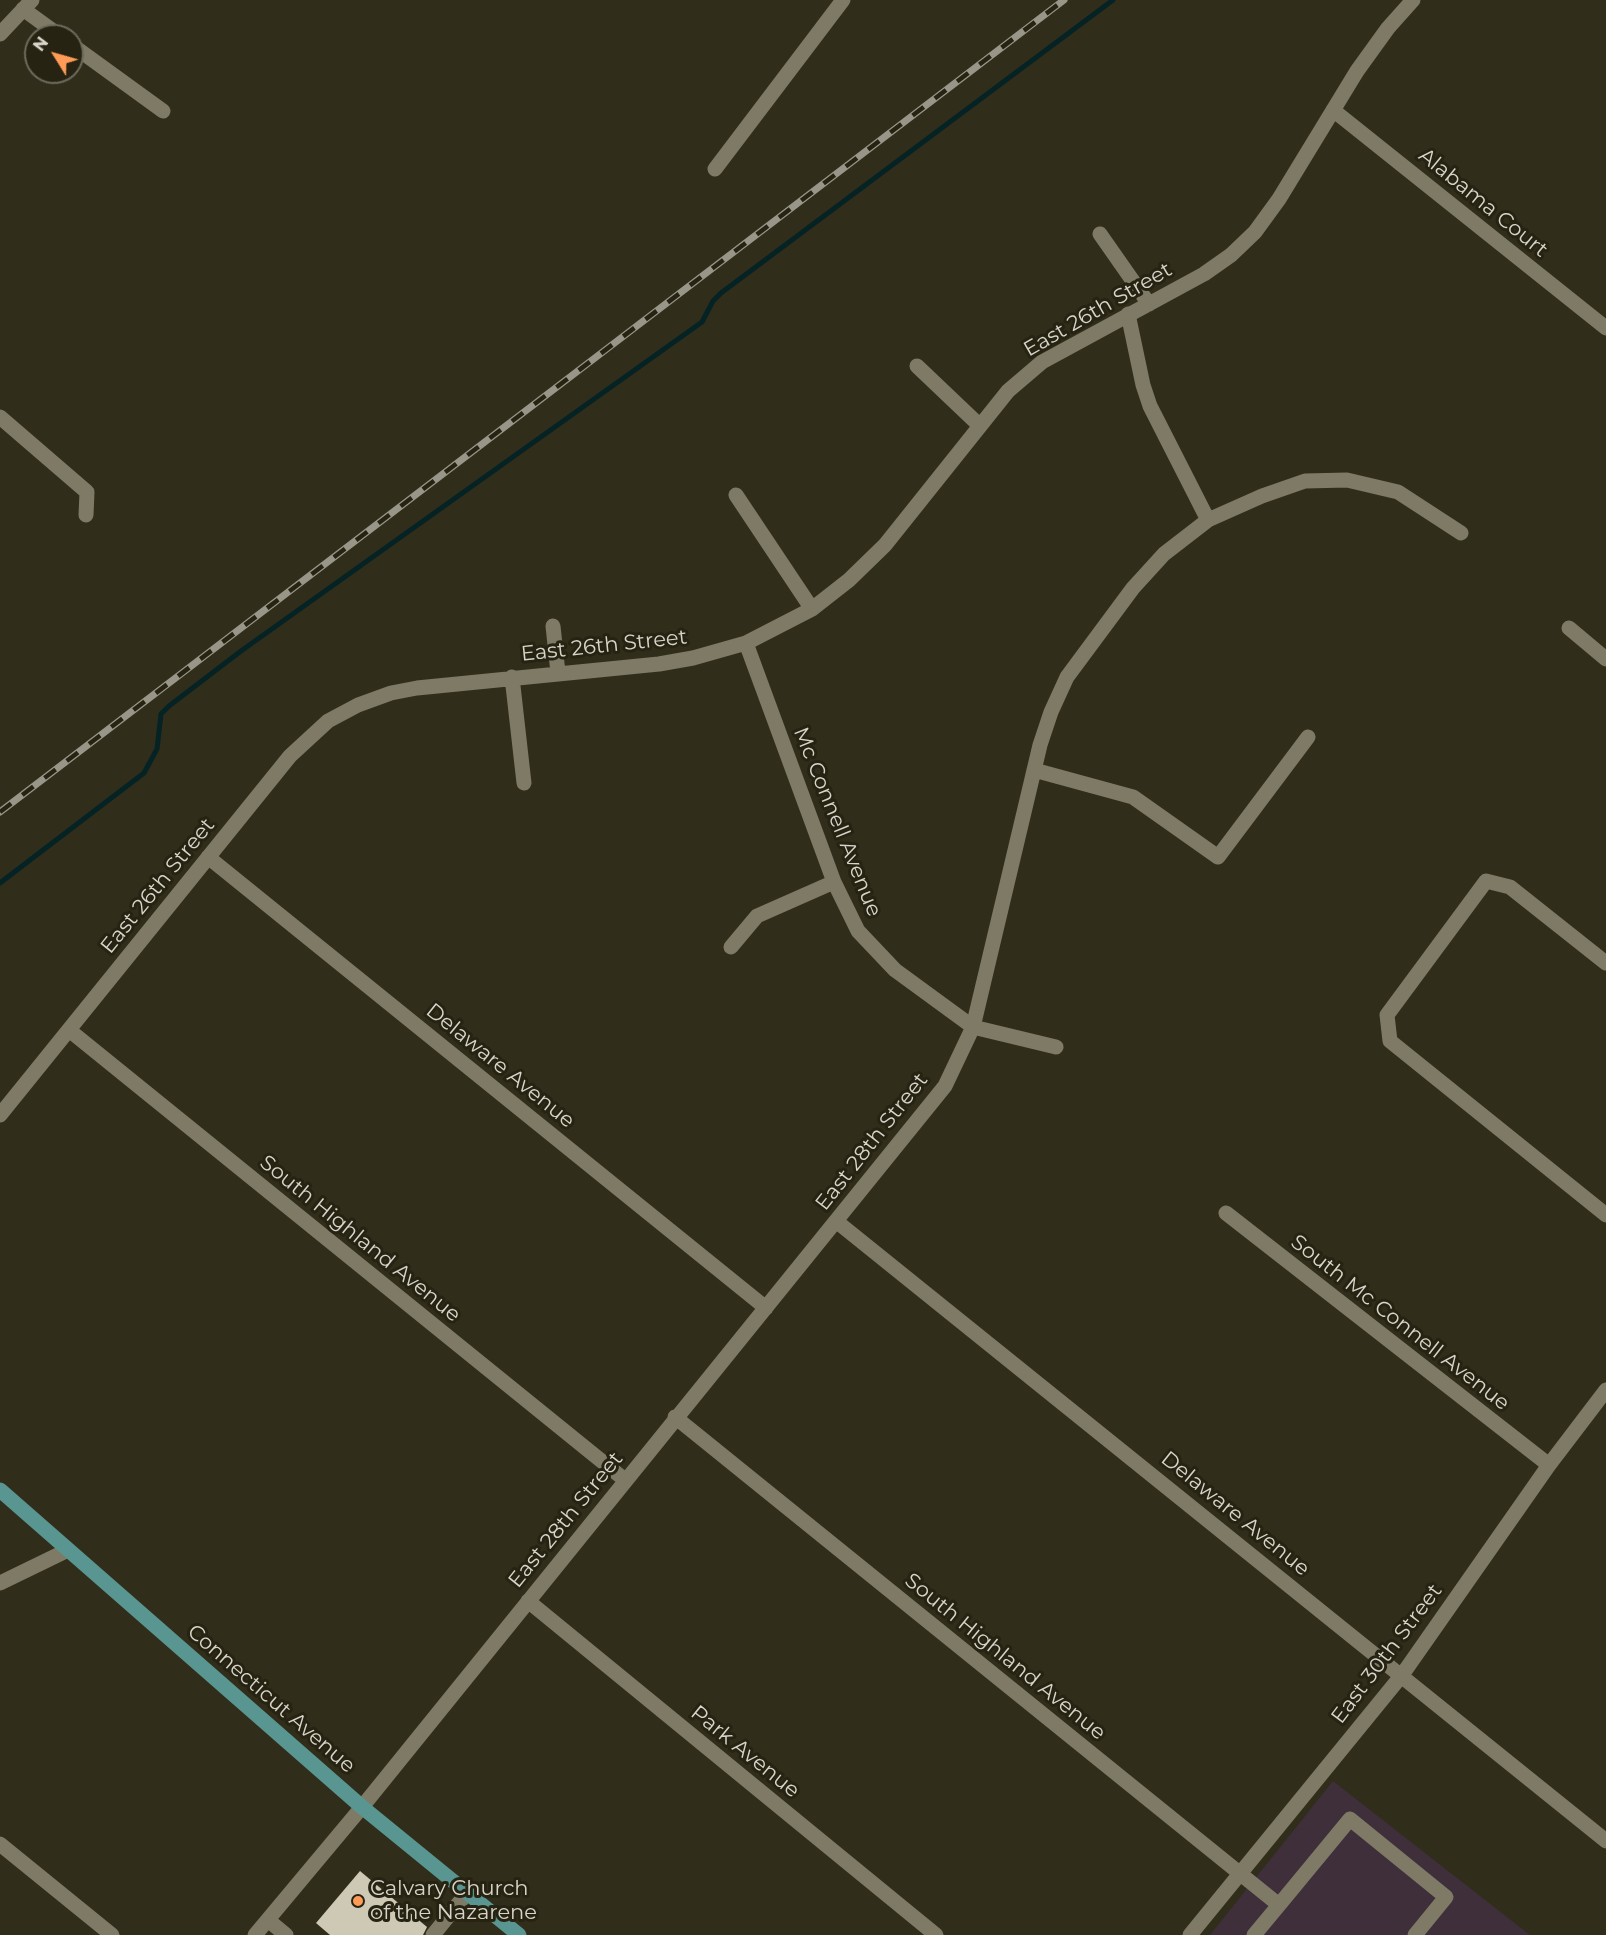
<!DOCTYPE html>
<html>
<head>
<meta charset="utf-8">
<style>
  body { margin:0 }
  #map { position:relative; width:1606px; height:1935px; overflow:hidden; background:#312d1b; font-family:Montserrat,sans-serif }
  canvas { display:block }
  .north { position:absolute; left:24px; top:24px; width:60px; height:60px; box-sizing:border-box; background:#272312; border:2px solid #6d6a5c; border-radius:50%; rotate:307deg; font-size:16px; font-weight:700; line-height:24px; text-align:center; color:#d7d5ca }
  .north::after { content:''; display:block; margin:auto; width:21px; height:27px; background:#fe9c57; clip-path:polygon(50% 0,100% 100%,50% 72%,0 100%) }
</style>
</head>
<body>
<div id="map">
<canvas width="1606" height="1935"></canvas>
<div class="north">N</div>
</div>
<script>
const g = document.querySelector('canvas').getContext('2d');
g.lineJoin = 'round';
function fillPath(path, color) {
  g.fillStyle = color;
  g.fill(path, 'evenodd');
}
function toPath(rows) {
  const path = new Path2D();
  for (const r of rows) {
    path.moveTo(r[0], r[1]);
    for (let i = 2; i < r.length; i += 2) path.lineTo(r[i], r[i + 1]);
  }
  return path;
}
function trace(path, color, width, dash) {
  g.strokeStyle = color;
  g.lineWidth = width;
  g.lineCap = dash ? 'butt' : 'round';
  g.setLineDash(dash || []);
  g.stroke(path);
}
function label(font, color, halo, rows, align = 'center') {
  g.font = font + ' Montserrat,sans-serif';
  g.lineWidth = 6;
  g.setLineDash([]);
  g.textBaseline = 'middle';
  g.strokeStyle = halo;
  g.fillStyle = color;
  for (const [text, x, y, turn = 0] of rows) {
    g.save();
    g.translate(x, y);
    g.rotate((+turn || 0) * Math.PI / 180);
    g.textAlign = isNaN(turn) ? turn : align;
    if (halo) g.strokeText(text, 0, 0);
    g.fillText(text, 0, 0);
    g.restore();
  }
}
fillPath(toPath([
  [1333,1781,1530,1935,1210,1935]
]), '#3e2f3b');
trace(toPath([
  [0,883,144,773,157,749,161,714,169,706,241,651,702,322,713,301,721,293,1113,0]
]), '#052324', 5);
fillPath(toPath([
  [360,1871,427,1927,423,1935,330,1935,316,1923]
]), '#cec9b4');
trace(toPath([
  [23,9,60,36],
  [0,34,32,0],
  [72,45,163,111],
  [1333,110,1606,328],
  [715,169,843,0],
  [1100,234,1149,304],
  [1128,314,1143,385,1150,406,1208,520],
  [917,366,979,425],
  [0,417,87,492,86,515],
  [736,495,812,609],
  [553,626,558,673],
  [1569,628,1606,659],
  [746,643,834,882,858,931,895,970,973,1027,1056,1047],
  [512,677,524,783],
  [1034,770,1133,797,1218,857,1308,737],
  [208,857,766,1308],
  [731,947,757,916,834,882],
  [1606,963,1510,887,1486,881,1387,1015,1390,1041,1606,1215],
  [69,1030,625,1480],
  [0,1115,290,756,328,721,358,705,391,693,417,688,659,664,693,658,746,643,812,609,849,580,885,545,1008,391,1042,362,1204,274,1231,255,1255,232,1279,199,1357,71,1388,28,1413,0],
  [1226,1213,1549,1465],
  [836,1221,1606,1841],
  [675,1417,1279,1905,1254,1935],
  [0,1583,68,1550],
  [528,1601,936,1935],
  [0,1844,112,1935],
  [1279,1905,1350,1819,1446,1897,1415,1935],
  [268,1920,286,1935],
  [255,1935,362,1807,945,1086,973,1027,1040,745,1051,712,1067,677,1133,588,1164,554,1208,520,1262,496,1305,481,1347,480,1398,492,1461,533],
  [433,1935,467,1893],
  [1190,1935,1402,1675,1549,1465,1606,1390]
]), '#7e7a66', 15);
trace(toPath([
  [0,1490,362,1807,519,1935]
]), '#599691', 15);
const rail = toPath([
  [0,812,1064,0]
]);
trace(rail, '#989688', 7);
trace(rail, '#272312', 4.5, [14]);
for (const [x, y, r, color] of [
  [358,1901,6,"#fe9c57"]
]) {
  const dot = new Path2D();
  dot.arc(x, y, r, 0, 2 * Math.PI);
  g.fillStyle = color;
  g.fill(dot);
  trace(dot, '#272312', 2);
}
label('21px', '#d7d5ca', '#272312', [
  ["Alabama Court",1483,203,39],
  ["East 26th Street",1098,310,-30],
  ["East 26th Street",604,646,-6],
  ["Mc Connell Avenue",837,822,68],
  ["East 26th Street",158,886,-51],
  ["Delaware Avenue",500,1066,39],
  ["East 28th Street",872,1142,-52],
  ["South Highland Avenue",360,1239,39],
  ["South Mc Connell Avenue",1400,1323,38],
  ["Delaware Avenue",1235,1514,39],
  ["East 28th Street",566,1520,-51],
  ["East 30th Street",1387,1654,-53],
  ["South Highland Avenue",1005,1657,39],
  ["Connecticut Avenue",271,1699,41],
  ["Park Avenue",745,1752,39]
]);
label('21px', '#d7d5ca', '#272312', [
  ["Calvary Church",370,1889],
  ["of the Nazarene",370,1913]
], 'left');
</script>
</body>
</html>
